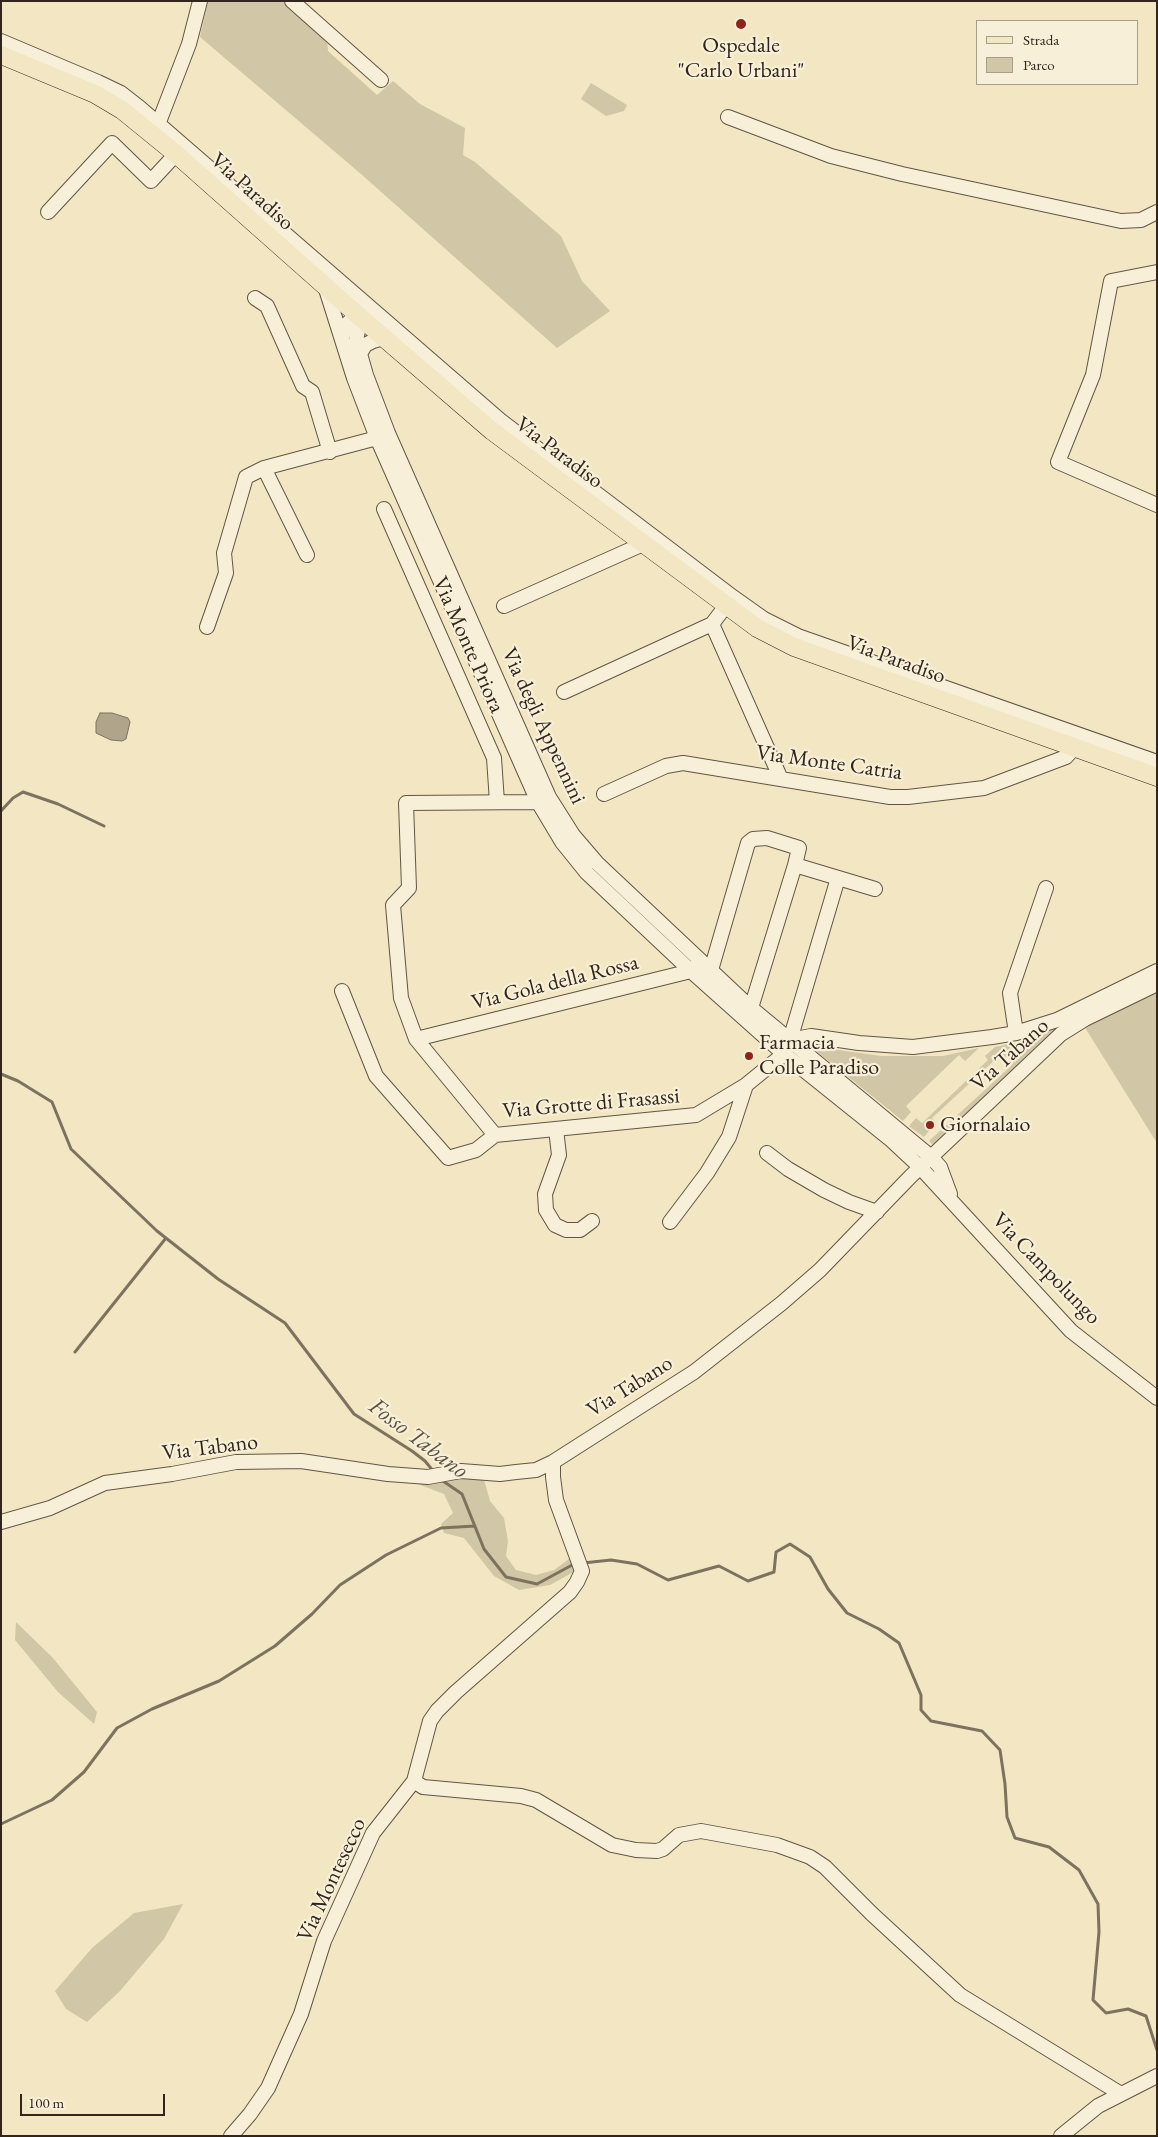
<!DOCTYPE html>
<html>
<head>
<meta charset="utf-8">
<style>
  body { margin:0 }
  #map { position:relative; width:1158px; height:2137px; overflow:hidden; background:#f2e7c2; font-family:"EB Garamond",serif }
  canvas { display:block }
  .frame { position:absolute; inset:0; border:2px solid #31251c; pointer-events:none }
  .legend { position:absolute; left:976px; top:20px; width:162px; height:65px; box-sizing:border-box; background:#f7efd7; border:1px solid #a89e8c; margin:0; padding:6px 9px; list-style:none; font-size:15px; color:#31251c }
  .legend li { display:flex; align-items:center; gap:10px; height:25px }
  .legend b { width:25px; border:1px solid #a89e8c }
  .scale { position:absolute; left:20px; top:2094px; width:145px; height:22px; box-sizing:border-box; border:2px solid #31251c; border-top:0; padding-left:6px; font-size:15px; line-height:18px; white-space:nowrap; color:#31251c; -webkit-text-stroke:4px #f7efd7; paint-order:stroke }
</style>
</head>
<body>
<div id="map">
<canvas width="1158" height="2137"></canvas>
<div class="frame"></div>
<ul class="legend">
<li><b style="height:6px;background:#f2e7c2"></b>Strada</li>
<li><b style="height:14px;background:#d1c6a6"></b>Parco</li>
</ul>
<div class="scale">100 m</div>
</div>
<script>
const g = document.querySelector('canvas').getContext('2d');
g.lineJoin = 'round';
function fillPath(path, color) {
  g.fillStyle = color;
  g.fill(path, 'evenodd');
}
function toPath(rows) {
  const path = new Path2D();
  for (const r of rows) {
    path.moveTo(r[0], r[1]);
    for (let i = 2; i < r.length; i += 2) path.lineTo(r[i], r[i + 1]);
  }
  return path;
}
function trace(path, color, width, dash) {
  g.strokeStyle = color;
  g.lineWidth = width;
  g.lineCap = dash ? 'butt' : 'round';
  g.setLineDash(dash || []);
  g.stroke(path);
}
function label(font, color, halo, rows, align = 'center') {
  g.font = font + ' "EB Garamond",serif';
  g.lineWidth = 4.5;
  g.setLineDash([]);
  g.textBaseline = 'middle';
  g.strokeStyle = halo;
  g.fillStyle = color;
  for (const [text, x, y, turn = 0] of rows) {
    g.save();
    g.translate(x, y);
    g.rotate((+turn || 0) * Math.PI / 180);
    g.textAlign = isNaN(turn) ? turn : align;
    if (halo) g.strokeText(text, 0, 0);
    g.fillText(text, 0, 0);
    g.restore();
  }
}
fillPath(toPath([
  [208,1,286,1,327,38,328,51,377,95,393,81,420,104,465,128,463,155,475,162,561,236,582,281,610,311,557,348,361,174,200,37],
  [591,83,627,105,624,111,606,116,581,99],
  [1157,990,1157,1143,1084,1026],
  [1066,1024,1044,1040,933,1145,929,1141,1010,1067,1020,1053,1023,1039],
  [1013,1043,1011,1053,1003,1062,998,1057,932,1118,936,1123,924,1137,909,1126,916,1118,922,1123,988,1060,985,1056,995,1047],
  [810,1046,881,1056,943,1056,979,1048,965,1061,959,1055,906,1106,911,1112,903,1121],
  [483,1476,490,1501,504,1518,508,1541,506,1556,516,1570,536,1575,554,1570,573,1556,579,1569,550,1585,519,1590,494,1576,464,1538,444,1533,441,1524,453,1513,444,1494,418,1484,433,1478],
  [16,1622,53,1658,97,1712,94,1724,58,1692,15,1640],
  [183,1904,164,1939,120,1991,87,2022,66,2009,55,1991,92,1948,134,1913]
]), '#d1c6a6');
const water = toPath([
  [100,713,112,713,128,718,130,722,126,739,122,741,111,740,96,733,96,722,100,713]
]);
fillPath(water, '#b0a58a');
trace(water, '#7d725e', 1);
trace(toPath([
  [1,811,13,798,23,792,58,804,104,826],
  [1,1074,18,1081,52,1102,71,1149,157,1231,218,1279,285,1323,354,1414,412,1451,425,1461,434,1472],
  [75,1352,166,1238],
  [440,1479,462,1494,484,1549,506,1577,537,1584,574,1564],
  [583,1563,611,1560,637,1564,668,1580,719,1566,748,1581,774,1572,776,1552,790,1544,810,1557,828,1589,847,1613,879,1629,899,1643,921,1695,921,1710,931,1721,982,1731,1000,1750,1005,1784,1007,1817,1015,1838,1049,1847,1079,1870,1098,1904,1099,1932,1093,2000,1106,2013,1128,2009,1146,2016,1157,2050],
  [1,1824,52,1800,84,1772,117,1728,152,1709,219,1681,275,1646,312,1614,340,1585,386,1555,441,1528,475,1526]
]), '#7d725e', 3);
const minor = toPath([
  [292,1,381,80],
  [1,41,98,82,121,93,139,107,500,420,733,597,764,619,798,636,1157,762],
  [728,117,831,156,902,174,1121,221,1141,220,1157,212],
  [159,122,189,44,200,1],
  [48,212,112,143,151,181,176,154],
  [1157,272,1111,281,1093,375,1058,462,1157,505],
  [325,286,354,378,377,438,538,802,562,842,587,873,691,971,784,1054,890,1139,920,1167,1071,1331,1157,1398],
  [255,298,267,306,303,386,312,392,330,452],
  [342,337,346,325,351,320,361,318,356,340,366,375,388,433,549,797,573,835,597,863,751,1008,931,1157,940,1167,950,1194],
  [360,354,365,345,373,341,384,338],
  [264,468,307,555],
  [384,509,494,758,497,802],
  [504,606,643,544],
  [725,607,712,624,781,779],
  [207,627,226,573,224,553,246,477,264,468,377,438],
  [564,692,712,624],
  [604,794,666,766,683,763,890,797,908,797,984,788,1066,757,1075,747,1078,739],
  [544,799,538,802,406,803,409,888,393,905,401,998,416,1039,495,1135,696,1115,746,1085],
  [711,970,748,843,753,839,767,838,799,848,795,865,875,889],
  [342,991,376,1076,448,1158,476,1150,495,1135],
  [751,1008,795,865],
  [1016,1033,1010,993,1046,888],
  [416,1039,691,971,695,967],
  [790,1040,811,1036,859,1043,913,1047,992,1037,1016,1033,1057,1020,1157,971],
  [556,1129,559,1155,545,1194,546,1210,555,1225,566,1230,580,1230,592,1221],
  [767,1153,788,1169,824,1190,849,1202,877,1212],
  [670,1222,707,1173,729,1137,746,1085,784,1054,790,1040,838,878],
  [1,1522,50,1508,105,1483,172,1474,236,1462,301,1461,388,1474,428,1477,461,1471,500,1474,516,1472,536,1470,553,1462,694,1372,782,1303,820,1270,911,1176,1061,1034,1085,1019,1157,984],
  [414,1781,423,1787,521,1796,536,1800,612,1845,636,1850,657,1851,663,1849,679,1835,701,1831,777,1845,810,1857,825,1867,872,1914,960,1995,1121,2094],
  [231,2136,250,2114,268,2088,301,2014,324,1941,373,1833,414,1781,430,1721,437,1711,456,1692,570,1592,577,1582,582,1571,556,1500,553,1477,553,1462],
  [1061,2136,1098,2106,1157,2076]
]);
const major = toPath([
  [1,55,95,94,122,110,176,154,361,318,492,431,757,628,794,647,1157,777]
]);
trace(minor, '#615646', 16);
trace(major, '#31251c', 19);
trace(minor, '#f7efd7', 14);
trace(major, '#f2e7c2', 18);
for (const [x, y, r, color] of [
  [741,24,6,"#8f2418"],
  [749,1056,5,"#8f2418"],
  [930,1125,5,"#8f2418"]
]) {
  const dot = new Path2D();
  dot.arc(x, y, r, 0, 2 * Math.PI);
  g.fillStyle = color;
  g.fill(dot);
  trace(dot, '#f7efd7', 2);
}
label('22px', '#31251c', '#f7efd7', [
  ["Ospedale",741,46,"center"],
  ["\"Carlo Urbani\"",741,71,"center"],
  ["Farmacia",759,1043],
  ["Colle Paradiso",759,1068],
  ["Giornalaio",940,1125]
], 'left');
label('22px', '#31251c', '#f7efd7', [
  ["Via Paradiso",252,192,42],
  ["Via Paradiso",559,453,37],
  ["Via Monte Priora",468,645,66],
  ["Via Paradiso",896,660,20],
  ["Via degli Appennini",543,726,65],
  ["Via Monte Catria",829,763,8],
  ["Via Gola della Rossa",555,983,-14],
  ["Via Tabano",1010,1055,-42],
  ["Via Grotte di Frasassi",591,1104,-5],
  ["Via Campolungo",1046,1269,46],
  ["Via Tabano",630,1387,-32],
  ["Via Tabano",210,1448,-7],
  ["Via Montesecco",332,1880,-65]
]);
label('italic 24px', '#5d5242', '#f7efd7', [
  ["Fosso Tabano",418,1439,37]
]);
</script>
</body>
</html>
